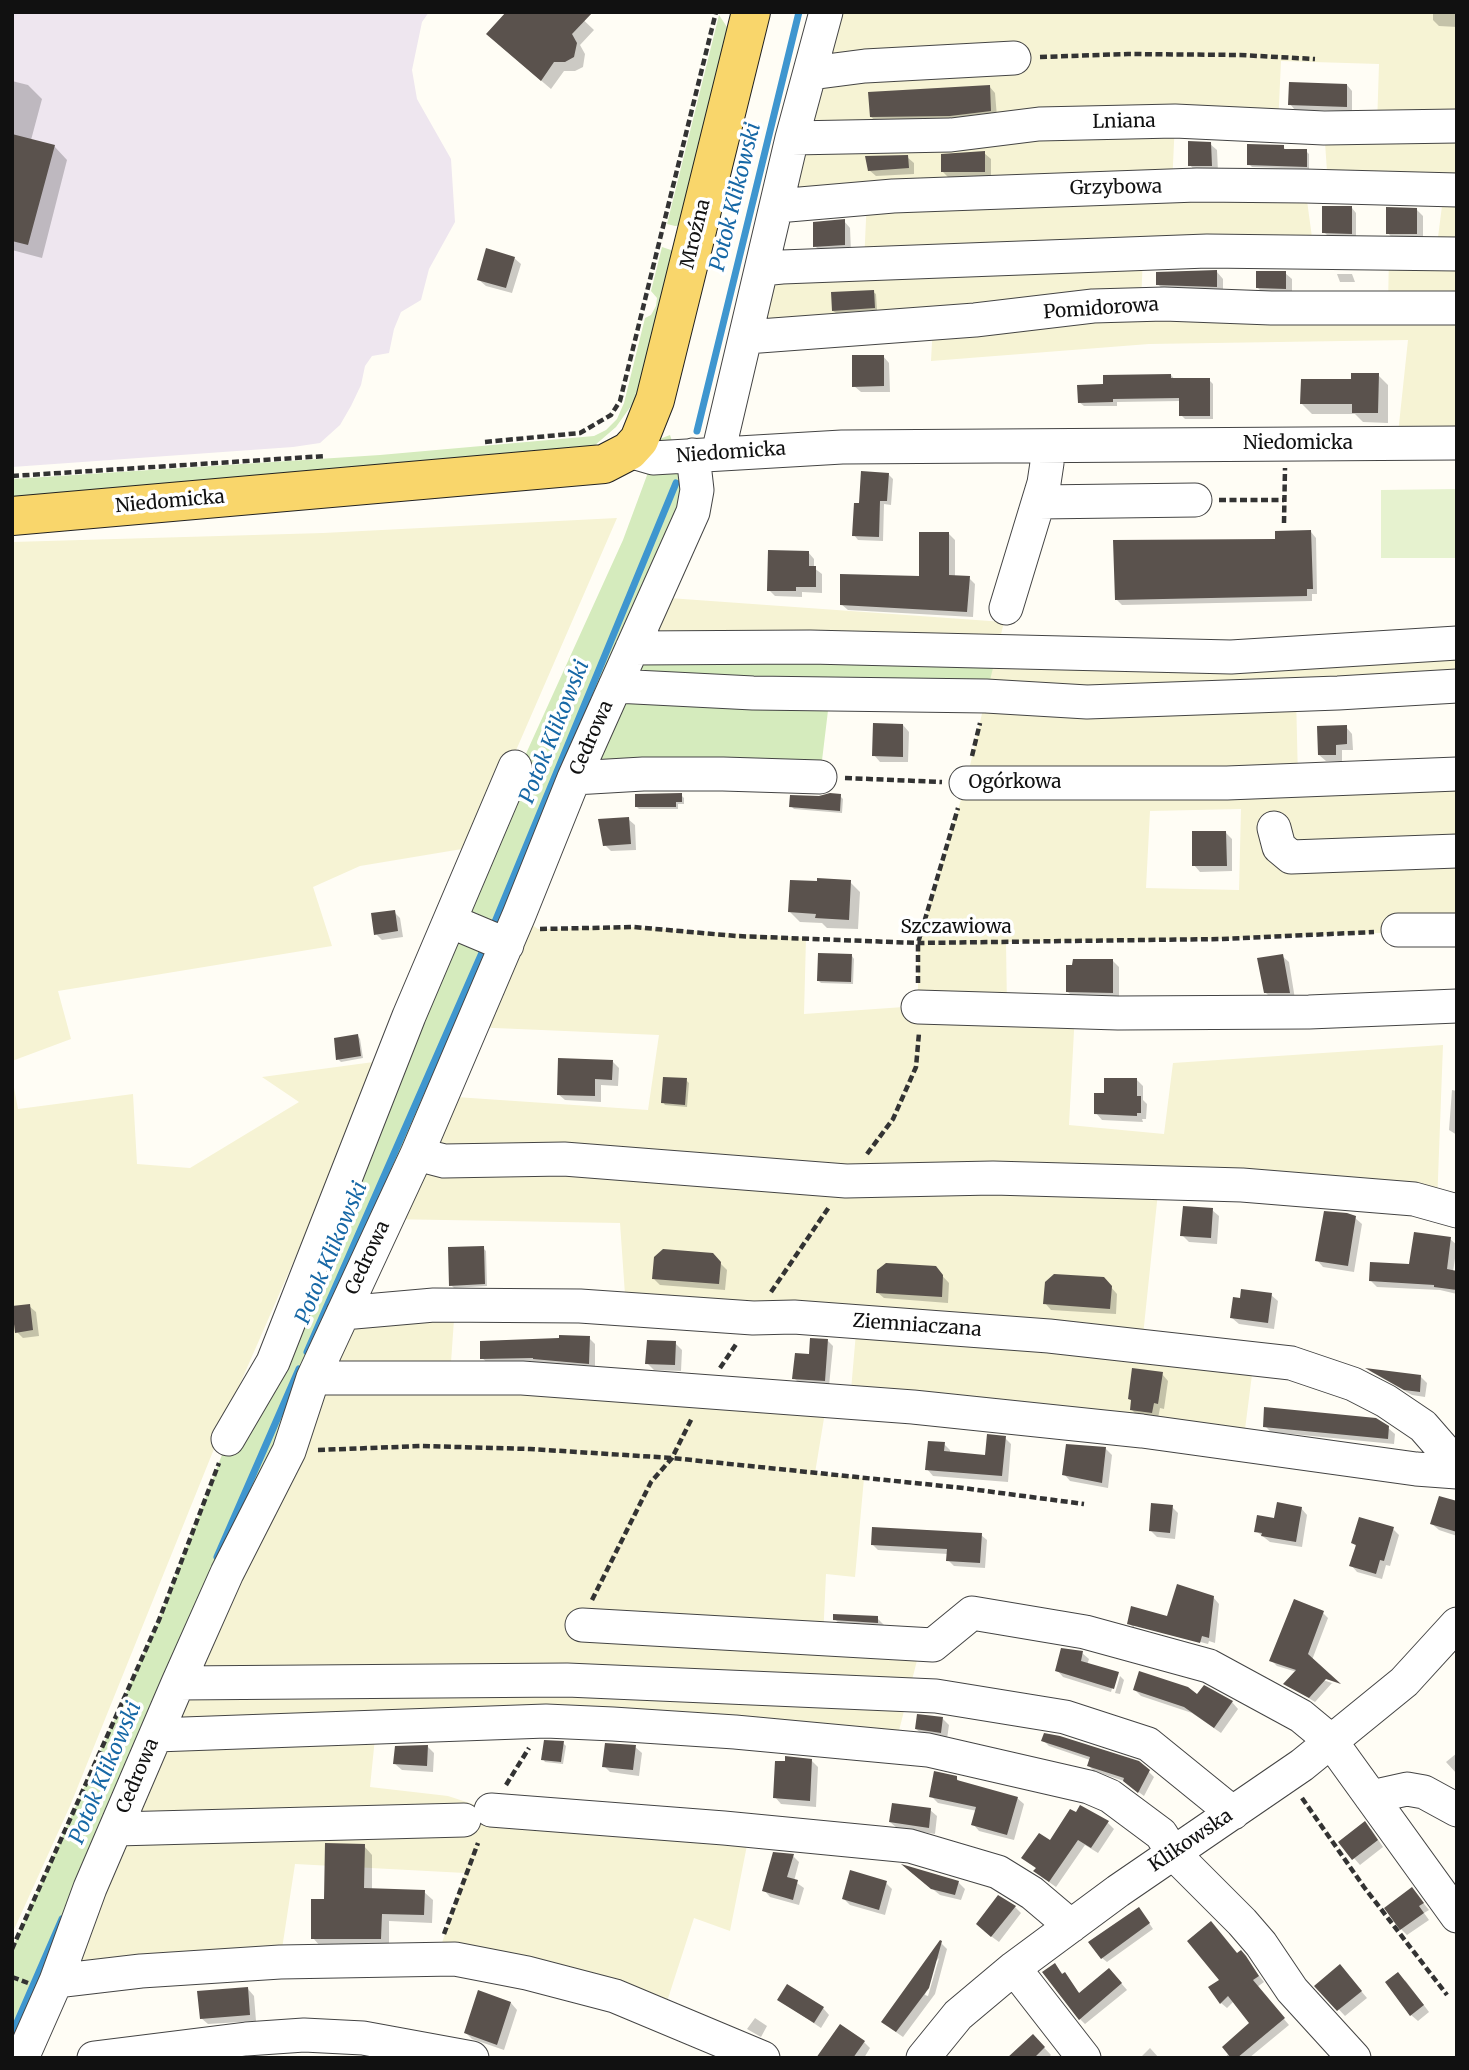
<!DOCTYPE html>
<html>
<head>
<meta charset="utf-8">
<style>
  body { margin:0 }
  #map { position:relative; width:1469px; height:2070px; overflow:hidden; background:#fffdf5; font-family:Merriweather,serif }
  canvas { display:block }
  .frame { position:absolute; inset:0; border:14px solid #111; pointer-events:none }
</style>
</head>
<body>
<div id="map">
<canvas width="1469" height="2070"></canvas>
<div class="frame"></div>
</div>
<script>
const g = document.querySelector('canvas').getContext('2d');
g.lineJoin = 'round';
function fillPath(path, color) {
  g.fillStyle = color;
  g.fill(path, 'evenodd');
}
function toPath(rows) {
  const path = new Path2D();
  for (const r of rows) {
    path.moveTo(r[0], r[1]);
    for (let i = 2; i < r.length; i += 2) path.lineTo(r[i], r[i + 1]);
  }
  return path;
}
function trace(path, color, width, dash) {
  g.strokeStyle = color;
  g.lineWidth = width;
  g.lineCap = dash ? 'butt' : 'round';
  g.setLineDash(dash || []);
  g.stroke(path);
}
function label(font, color, halo, rows, align = 'center') {
  g.font = font + ' Merriweather,serif';
  g.lineWidth = 7;
  g.setLineDash([]);
  g.textBaseline = 'middle';
  g.strokeStyle = halo;
  g.fillStyle = color;
  for (const [text, x, y, turn = 0] of rows) {
    g.save();
    g.translate(x, y);
    g.rotate((+turn || 0) * Math.PI / 180);
    g.textAlign = isNaN(turn) ? turn : align;
    if (halo) g.strokeText(text, 0, 0);
    g.fillText(text, 0, 0);
    g.restore();
  }
}
fillPath(toPath([
  [12,12,429,12,422,22,412,70,417,99,451,159,455,222,429,269,421,300,401,312,394,329,389,353,372,356,365,366,361,385,351,406,340,425,320,443,293,447,12,467]
]), '#eee6ef');
fillPath(toPath([
  [831,12,1457,12,1457,443,1397,443,1408,340,1149,344,931,361,933,323,752,337,768,274,864,263,867,198,791,193],
  [1281,61,1379,64,1377,126,1324,128,1328,186,1444,190,1436,253,1389,253,1388,307,1141,305,1143,254,1314,252,1305,186,1172,186,1175,121,1278,126],
  [617,518,474,847,360,866,313,887,332,946,58,991,71,1039,12,1061,12,542,323,533],
  [655,597,1004,622,997,651,1457,643,1457,686,1296,695,1298,779,1457,774,1457,930,1221,939,1006,942,1007,1009,1075,1012,1069,1125,1164,1134,1173,1063,1443,1045,1437,1205,1159,1183,1142,1345,1254,1359,1243,1445,850,1402,857,1321,626,1309,620,1223,386,1219,441,1096,648,1110,659,1035,471,1027,519,915,538,929,634,927,806,938,804,1014,918,1006,918,943,966,783,986,696,632,648],
  [1241,809,1239,890,1146,888,1150,811],
  [381,1061,243,1377,70,1806,12,1934,12,1077,18,1109,133,1094,137,1164,190,1168,299,1102,262,1077],
  [354,1288,391,1310,455,1305,450,1377,827,1400,815,1473,864,1478,855,1577,826,1574,823,1639,921,1645,895,1746,376,1728,370,1787,448,1796,491,1810,750,1830,730,1931,694,1918,662,2017,436,1961,465,1873,295,1864,280,1962,56,1981]
]), '#f6f3d4');
fillPath(toPath([
  [719,15,727,27,730,38,685,225,675,226,667,224],
  [662,247,671,250,678,259,646,385,616,427,594,446,12,499,12,479,380,455,594,436,606,430,617,419,624,403,645,318,651,315,656,306,657,298,651,291],
  [670,435,687,486,633,647,997,652,986,696,830,694,820,777,574,779,12,2058,12,1949,159,1620,228,1439,450,921,623,540,653,459,629,451]
]), '#d5ebbd');
fillPath(toPath([
  [1457,489,1457,558,1381,558,1381,490]
]), '#e6f2cf');
fillPath(toPath([
  [575,12,594,30,580,45,585,54,583,67,575,71,564,71,551,89,497,43],
  [1433,12,1457,12,1457,27,1439,26,1433,20],
  [12,81,28,85,42,99,31,140,54,146,67,160,42,258,12,250],
  [1347,85,1352,91,1352,111,1295,110,1290,104],
  [989,86,995,93,997,117,878,123,871,117],
  [1210,144,1217,150,1218,172,1196,172,1190,165],
  [1283,147,1287,151,1306,151,1309,154,1309,169,1252,167,1249,164],
  [984,153,991,159,991,178,949,178,942,171],
  [907,157,914,163,914,174,876,176,869,170],
  [1352,208,1356,213,1356,237,1329,237,1324,232],
  [1417,210,1423,216,1423,240,1394,240,1388,233],
  [844,221,850,228,851,251,821,252,815,246],
  [514,258,521,264,512,293,486,286,479,280],
  [1217,272,1223,279,1223,292,1164,291,1158,284],
  [1285,273,1292,279,1292,294,1264,294,1257,287],
  [1337,274,1352,274,1355,282,1340,282],
  [873,292,876,294,877,310,836,313,833,311],
  [883,356,889,363,890,392,861,392,854,386],
  [1171,375,1175,380,1209,380,1213,384,1213,419,1185,419,1181,415,1181,401,1117,402,1117,406,1084,406,1079,402,1104,386],
  [1378,375,1388,385,1388,423,1363,422,1355,414,1312,414,1302,404,1353,381],
  [888,474,893,479,891,505,884,504,883,541,858,540,854,535,860,505],
  [1311,532,1316,538,1317,594,1312,594,1312,601,1122,605,1116,599,1277,540],
  [949,534,955,540,955,577,969,578,975,584,973,617,848,610,841,604,921,578],
  [808,552,814,559,814,568,822,574,822,593,802,592,802,597,775,596,769,590],
  [903,725,909,732,908,762,880,762,874,755],
  [1346,727,1352,734,1353,750,1342,750,1342,761,1326,761,1319,755],
  [681,795,684,798,684,804,678,804,678,809,639,809,636,806],
  [840,796,843,799,842,813,794,809,791,806],
  [628,819,635,825,636,850,611,851,605,845],
  [1225,832,1232,839,1232,871,1200,872,1194,865],
  [850,882,860,892,858,929,827,928,822,923,800,922,790,912],
  [394,912,400,918,403,937,382,940,376,934],
  [852,956,854,959,853,984,821,983,818,980],
  [1282,956,1289,962,1295,999,1272,999,1265,992],
  [1113,961,1119,967,1119,998,1074,998,1067,991],
  [358,1036,360,1039,363,1058,341,1062,338,1059],
  [613,1062,619,1068,618,1086,601,1085,601,1102,565,1100,558,1094],
  [1136,1079,1143,1086,1143,1100,1147,1104,1146,1119,1142,1119,1143,1122,1102,1120,1096,1113,1105,1095],
  [686,1080,689,1083,687,1107,665,1105,663,1102],
  [1452,1090,1457,1091,1457,1135,1449,1130],
  [1212,1210,1219,1216,1217,1244,1189,1242,1182,1235],
  [1355,1218,1362,1224,1354,1272,1323,1267,1317,1260],
  [1450,1239,1457,1245,1453,1272,1457,1272,1457,1294,1440,1290,1377,1287,1371,1281,1410,1266],
  [483,1248,486,1251,487,1286,454,1288,451,1285],
  [719,1262,727,1270,725,1290,660,1285,654,1279],
  [935,1268,949,1283,948,1303,884,1298,877,1292],
  [1110,1286,1117,1294,1116,1314,1051,1310,1045,1303],
  [1271,1295,1278,1301,1274,1329,1239,1324,1232,1318],
  [29,1306,36,1312,39,1336,23,1338,17,1332],
  [589,1338,595,1344,595,1369,489,1364,482,1358],
  [828,1341,833,1346,829,1386,799,1383,794,1378,811,1356],
  [675,1343,682,1350,681,1371,654,1370,647,1363],
  [1370,1371,1420,1376,1427,1383,1425,1397,1412,1395],
  [1162,1374,1168,1381,1164,1409,1160,1408,1158,1418,1138,1416,1131,1409,1133,1402],
  [1265,1426,1388,1428,1395,1434,1394,1444,1271,1432],
  [1005,1438,1011,1444,1008,1482,933,1476,927,1469,944,1444,950,1450,950,1453,987,1457],
  [1105,1448,1112,1455,1108,1488,1070,1481,1064,1474],
  [1457,1503,1457,1536,1439,1530,1432,1524],
  [1172,1507,1178,1513,1175,1539,1157,1537,1151,1531],
  [1301,1508,1307,1515,1302,1547,1270,1542,1256,1531],
  [1393,1529,1399,1535,1390,1566,1386,1565,1382,1579,1357,1572,1351,1565,1357,1547,1353,1543],
  [981,1535,987,1540,985,1568,954,1566,948,1560,948,1554,878,1550,872,1544],
  [1213,1597,1219,1604,1215,1643,1209,1641,1208,1644,1134,1624,1134,1627,1206,1649,1135,1629,1129,1623,1168,1618],
  [1323,1613,1328,1618,1312,1660,1318,1675,1317,1678,1341,1686,1332,1683,1315,1702,1286,1684,1297,1672,1277,1666,1272,1661],
  [877,1618,884,1625,884,1628,841,1626,835,1619],
  [1082,1653,1089,1659,1087,1665,1119,1675,1116,1675,1111,1692,1063,1677,1057,1670],
  [1120,1676,1124,1680,1120,1694,1115,1693],
  [1204,1687,1232,1702,1238,1709,1221,1733,1192,1713,1141,1696,1135,1690,1198,1696],
  [942,1718,949,1725,947,1739,923,1735,916,1729],
  [1043,1740,1148,1771,1154,1777,1144,1796,1124,1781,1094,1771,1089,1766,1090,1760,1049,1746],
  [563,1743,566,1746,563,1764,545,1762,543,1759],
  [427,1746,434,1753,433,1772,402,1770,395,1764],
  [635,1747,642,1753,639,1776,610,1772,604,1766],
  [1457,1753,1457,1774,1446,1762],
  [811,1760,818,1767,816,1807,781,1804,775,1797],
  [956,1778,962,1784,1017,1798,1024,1804,1014,1840,979,1831,973,1824,977,1811,938,1803,931,1796],
  [930,1810,937,1816,935,1834,897,1828,890,1822],
  [1107,1822,1114,1829,1098,1853,1085,1845,1056,1887,1042,1877,1036,1871,1037,1869,1024,1858,1050,1843],
  [1371,1829,1383,1847,1360,1865,1340,1842],
  [364,1846,372,1855,372,1890,424,1892,433,1900,432,1923,389,1921,389,1947,321,1947,313,1938,326,1900],
  [793,1856,799,1862,794,1881,804,1888,799,1905,770,1897,764,1890],
  [910,1871,958,1882,965,1889,961,1900,940,1895],
  [886,1883,892,1889,885,1915,850,1905,844,1899],
  [1412,1889,1429,1910,1424,1913,1429,1920,1407,1935,1401,1929],
  [1015,1907,1021,1913,999,1942,984,1931],
  [1143,1914,1153,1929,1107,1962,1102,1958],
  [940,1942,947,1949,935,1994,903,2037,890,2028],
  [939,1958,928,1996,925,1995,934,1963],
  [1241,1953,1264,1982,1257,1987,1289,2025,1249,2058,1225,2058,1252,2023,1234,2001,1227,2008,1221,2003,1222,1980],
  [1060,1971,1080,1994,1115,1976,1127,1990,1085,2024,1080,2019],
  [1346,1973,1367,1998,1345,2016,1317,1986],
  [1405,1980,1429,2012,1418,2021,1411,2015],
  [248,1989,254,1996,256,2021,208,2024,201,2018],
  [779,2000,823,2008,829,2015,821,2028],
  [511,2003,517,2010,504,2050,472,2039,466,2033],
  [755,2018,767,2026,761,2037,747,2029],
  [1033,2036,1051,2055,1048,2058,1010,2058],
  [864,2042,870,2048,864,2058,830,2058],
  [1150,2048,1159,2058,1140,2058],
  [304,2056,338,2058,281,2058]
]), '#0003');
trace(toPath([
  [697,431,799,12],
  [492,929,676,483],
  [307,1352,485,946],
  [217,1557,299,1369],
  [12,2034,62,1919]
]), '#3f96cf', 7);
fillPath(toPath([
  [506,12,593,12,572,34,577,43,574,57,565,62,554,62,541,81,486,34],
  [1289,82,1347,84,1347,107,1288,105],
  [990,85,991,111,950,116,870,117,868,92],
  [12,134,55,145,28,245,12,241],
  [1188,141,1211,142,1212,166,1188,166],
  [1247,144,1284,145,1284,149,1307,149,1307,167,1247,165],
  [985,151,985,172,941,172,941,154],
  [908,155,909,168,868,171,865,156],
  [1322,206,1352,206,1352,234,1322,233],
  [1386,207,1417,208,1417,234,1386,234],
  [845,219,845,245,813,247,813,222],
  [486,248,515,257,506,288,477,280],
  [1217,270,1217,287,1156,285,1156,272],
  [1256,271,1286,271,1286,289,1256,288],
  [874,290,875,308,832,311,831,292],
  [852,355,884,355,884,386,852,387],
  [1351,373,1379,373,1378,413,1352,413,1352,404,1300,404,1301,379,1351,379],
  [1171,374,1171,378,1210,378,1210,416,1179,416,1179,398,1113,399,1113,402,1078,403,1077,385,1103,384,1103,375],
  [861,471,889,473,887,501,880,501,879,537,852,536,854,503,859,503],
  [1311,530,1313,589,1307,589,1307,596,1115,600,1113,540,1275,539,1275,531],
  [919,532,949,532,949,575,970,576,967,612,840,605,840,574,919,576],
  [768,550,809,551,809,566,816,566,816,587,796,587,796,591,767,591],
  [873,723,903,724,903,757,872,756],
  [1347,725,1347,744,1336,745,1336,755,1318,755,1317,726],
  [682,793,682,802,676,802,676,807,635,807,635,794],
  [830,793,841,794,840,811,789,807,790,795,819,796],
  [629,817,631,844,603,846,598,819],
  [1192,831,1226,831,1227,866,1192,866],
  [817,878,851,880,849,920,815,918,816,914,788,912,790,880,817,881],
  [395,910,398,931,374,935,371,913],
  [818,953,852,954,851,982,817,981],
  [1283,954,1290,993,1264,993,1257,958],
  [1073,959,1113,959,1113,993,1066,992,1066,965,1072,965],
  [358,1034,361,1056,336,1060,334,1038],
  [558,1058,613,1060,612,1080,595,1079,595,1096,557,1095],
  [663,1077,687,1078,685,1105,661,1103],
  [1104,1078,1137,1078,1137,1096,1141,1096,1141,1113,1137,1113,1137,1116,1094,1114,1094,1093,1104,1093],
  [1183,1206,1213,1208,1211,1238,1180,1236],
  [1324,1211,1347,1213,1356,1216,1348,1266,1315,1261],
  [1414,1232,1451,1237,1447,1269,1457,1271,1457,1290,1434,1287,1434,1285,1369,1281,1370,1262,1409,1264],
  [484,1246,485,1284,449,1286,448,1247],
  [663,1249,713,1253,721,1262,719,1284,652,1279,654,1257],
  [886,1263,936,1266,943,1275,942,1297,876,1293,877,1270],
  [1054,1274,1104,1277,1112,1286,1110,1309,1043,1304,1045,1282],
  [1241,1289,1272,1293,1268,1323,1230,1318,1233,1297,1240,1298],
  [30,1304,33,1330,15,1333,12,1306],
  [559,1335,590,1336,589,1364,533,1359,533,1358,480,1359,480,1341,559,1338],
  [810,1338,828,1339,825,1381,792,1379,795,1353,809,1354],
  [647,1340,676,1341,675,1365,645,1364],
  [1132,1368,1163,1372,1158,1404,1154,1403,1152,1413,1130,1410,1131,1400,1128,1399],
  [1365,1368,1421,1375,1420,1392,1404,1390],
  [1264,1407,1376,1418,1389,1426,1388,1439,1263,1427],
  [987,1434,1006,1436,1002,1476,925,1470,928,1441,945,1442,944,1451,985,1455],
  [1066,1444,1106,1447,1102,1483,1062,1475],
  [1439,1496,1457,1501,1457,1532,1430,1524],
  [1277,1502,1302,1507,1296,1542,1261,1536,1262,1533,1254,1532,1257,1515,1274,1518],
  [1151,1503,1173,1505,1170,1533,1149,1531],
  [1359,1517,1394,1527,1384,1561,1380,1560,1376,1574,1349,1566,1356,1545,1351,1543],
  [872,1527,982,1533,980,1563,946,1561,947,1549,871,1545],
  [1177,1584,1214,1596,1209,1638,1202,1636,1200,1643,1127,1624,1131,1606,1167,1616],
  [1294,1599,1324,1611,1308,1654,1341,1684,1326,1679,1309,1698,1283,1684,1296,1670,1269,1661],
  [833,1614,878,1616,878,1623,833,1620],
  [1061,1648,1083,1651,1081,1661,1119,1672,1114,1689,1055,1671],
  [1139,1671,1188,1687,1197,1694,1204,1685,1233,1701,1214,1728,1184,1707,1133,1690],
  [917,1714,943,1717,941,1733,915,1729],
  [1044,1733,1060,1736,1139,1761,1150,1770,1138,1793,1123,1781,1124,1778,1087,1766,1090,1757,1041,1741],
  [544,1740,564,1741,561,1762,541,1760],
  [605,1743,636,1745,633,1770,602,1767],
  [428,1745,427,1766,393,1764,395,1746],
  [785,1756,812,1759,810,1801,773,1798,775,1761,785,1761],
  [934,1771,957,1776,957,1780,1018,1797,1007,1835,971,1825,976,1807,929,1797],
  [892,1803,931,1808,929,1828,889,1822],
  [1080,1805,1109,1821,1091,1848,1078,1840,1049,1882,1033,1871,1036,1868,1021,1858,1039,1833,1050,1840,1070,1809,1076,1812],
  [1365,1821,1378,1840,1352,1860,1338,1842],
  [325,1843,365,1844,364,1888,425,1890,424,1915,382,1914,381,1939,311,1939,311,1899,324,1899],
  [773,1852,794,1854,787,1877,798,1880,793,1900,762,1891],
  [901,1864,959,1881,955,1895,931,1889],
  [850,1870,887,1881,879,1910,842,1899],
  [1412,1887,1424,1903,1419,1906,1424,1913,1400,1930,1384,1908],
  [998,1895,1016,1906,991,1937,976,1924],
  [1139,1907,1150,1923,1101,1959,1088,1942],
  [1211,1921,1237,1953,1241,1950,1246,1956,1259,1976,1253,1980,1285,2018,1237,2058,1231,2058,1222,2047,1249,2023,1228,1996,1220,2004,1208,1987,1219,1980,1187,1941],
  [940,1940,942,1941,929,1988,896,2032,881,2022],
  [1055,1963,1062,1974,1065,1972,1079,1993,1109,1968,1122,1983,1079,2020,1042,1972],
  [1340,1964,1362,1991,1337,2011,1314,1986],
  [1398,1972,1424,2005,1410,2016,1385,1982],
  [787,1984,824,2007,814,2023,777,2000],
  [248,1987,250,2015,200,2019,197,1991],
  [478,1990,511,2002,497,2045,464,2033],
  [840,2024,865,2041,853,2058,816,2058],
  [1033,2034,1045,2047,1034,2058,1007,2058]
]), '#5a524d');
const minor = toPath([
  [811,73,865,66,1014,58],
  [792,138,951,135,1039,124,1175,121,1324,128,1457,126],
  [777,206,893,196,1197,185,1305,186,1457,190],
  [762,269,782,267,1207,251,1457,254],
  [746,337,975,320,1093,306,1164,304,1271,308,1457,308],
  [629,451,653,458,842,447,1457,443],
  [718,453,792,138,826,12],
  [1039,502,1195,500],
  [1006,608,1044,483,1047,463,1045,446],
  [632,648,810,647,1231,657,1457,643],
  [615,686,753,693,986,696,1087,702,1338,693,1457,686],
  [574,778,643,774,723,774,820,777],
  [966,783,1227,783,1457,774],
  [1274,828,1279,847,1291,857,1457,851],
  [450,921,507,945],
  [1398,930,1457,930],
  [918,1007,1118,1013,1309,1012,1457,1006],
  [417,1154,444,1161,564,1159,846,1181,993,1178,1242,1185,1414,1199,1457,1211],
  [343,1313,434,1305,580,1306,753,1318,794,1317,1049,1336,1291,1363,1353,1384,1386,1401,1423,1426,1457,1465],
  [313,1378,522,1378,913,1407,1142,1431,1416,1469,1457,1472],
  [228,1439,273,1362,409,1016,515,767],
  [582,1625,933,1645,972,1613,1085,1632,1209,1666,1301,1716,1330,1740,1457,1916],
  [178,1683,567,1680,936,1696,1065,1717,1148,1744,1233,1813],
  [156,1735,546,1721,613,1724,735,1732,928,1750,1089,1787,1110,1796,1161,1834,1173,1853,1242,1922,1261,1944,1292,1990,1354,2058],
  [1371,1797,1407,1789,1424,1792,1457,1810],
  [491,1810,724,1828,910,1846,998,1872,1032,1893,1071,1926],
  [116,1829,464,1820],
  [1014,1968,1084,2058],
  [56,1981,141,1971,280,1962,455,1959,527,1973,615,1996,763,2058],
  [22,2058,56,1981,90,1888,178,1683,227,1573,289,1451,313,1378,417,1154,519,915,574,778,693,512,697,490,693,455],
  [94,2058,246,2039,304,2035,363,2038,472,2058],
  [923,2058,958,2015,1014,1968,1118,1891,1302,1765,1404,1682,1457,1624]
]);
const major = toPath([
  [12,516,604,464,629,451,639,440,655,400,751,12]
]);
trace(minor, '#444', 35);
trace(major, '#222', 40);
trace(toPath([
  [1040,57,1128,54,1240,55,1315,59],
  [485,442,580,433,611,415,620,401,716,12],
  [12,476,326,456],
  [1219,500,1284,500],
  [1284,523,1285,468],
  [972,756,980,723],
  [845,778,942,782],
  [540,929,634,927,736,936,918,943,1221,939,1374,932],
  [918,983,918,943,958,808],
  [867,1154,893,1119,916,1067,919,1033],
  [771,1292,829,1207],
  [720,1368,737,1343],
  [318,1450,422,1446,530,1449,672,1458,963,1488,1084,1504],
  [592,1600,651,1482,672,1458,692,1418],
  [506,1785,529,1748],
  [1302,1798,1364,1887,1447,1995],
  [444,1934,478,1843],
  [12,1949,159,1620,219,1463],
  [12,1977,28,1983]
]), '#333', 4.5, [7, 3.5]);
trace(minor, '#fff', 33);
trace(major, '#f9d66b', 38);
label('19px', '#111', '#fff', [
  ["Lniana",1124,122,-1],
  ["Grzybowa",1116,188,-1],
  ["Mroźna",696,234,-76],
  ["Pomidorowa",1101,309,-4],
  ["Niedomicka",1298,444],
  ["Niedomicka",731,453,-4],
  ["Niedomicka",170,502,-5],
  ["Cedrowa",592,738,-66],
  ["Ogórkowa",1015,783],
  ["Szczawiowa",956,928],
  ["Cedrowa",368,1258,-65],
  ["Ziemniaczana",917,1326,4],
  ["Cedrowa",138,1776,-67],
  ["Klikowska",1191,1841,-34]
]);
label('italic 21px', '#1768a6', '#fff', [
  ["Potok Klikowski",736,197,-76],
  ["Potok Klikowski",555,732,-68],
  ["Potok Klikowski",332,1253,-67],
  ["Potok Klikowski",106,1773,-67]
]);
</script>
</body>
</html>
